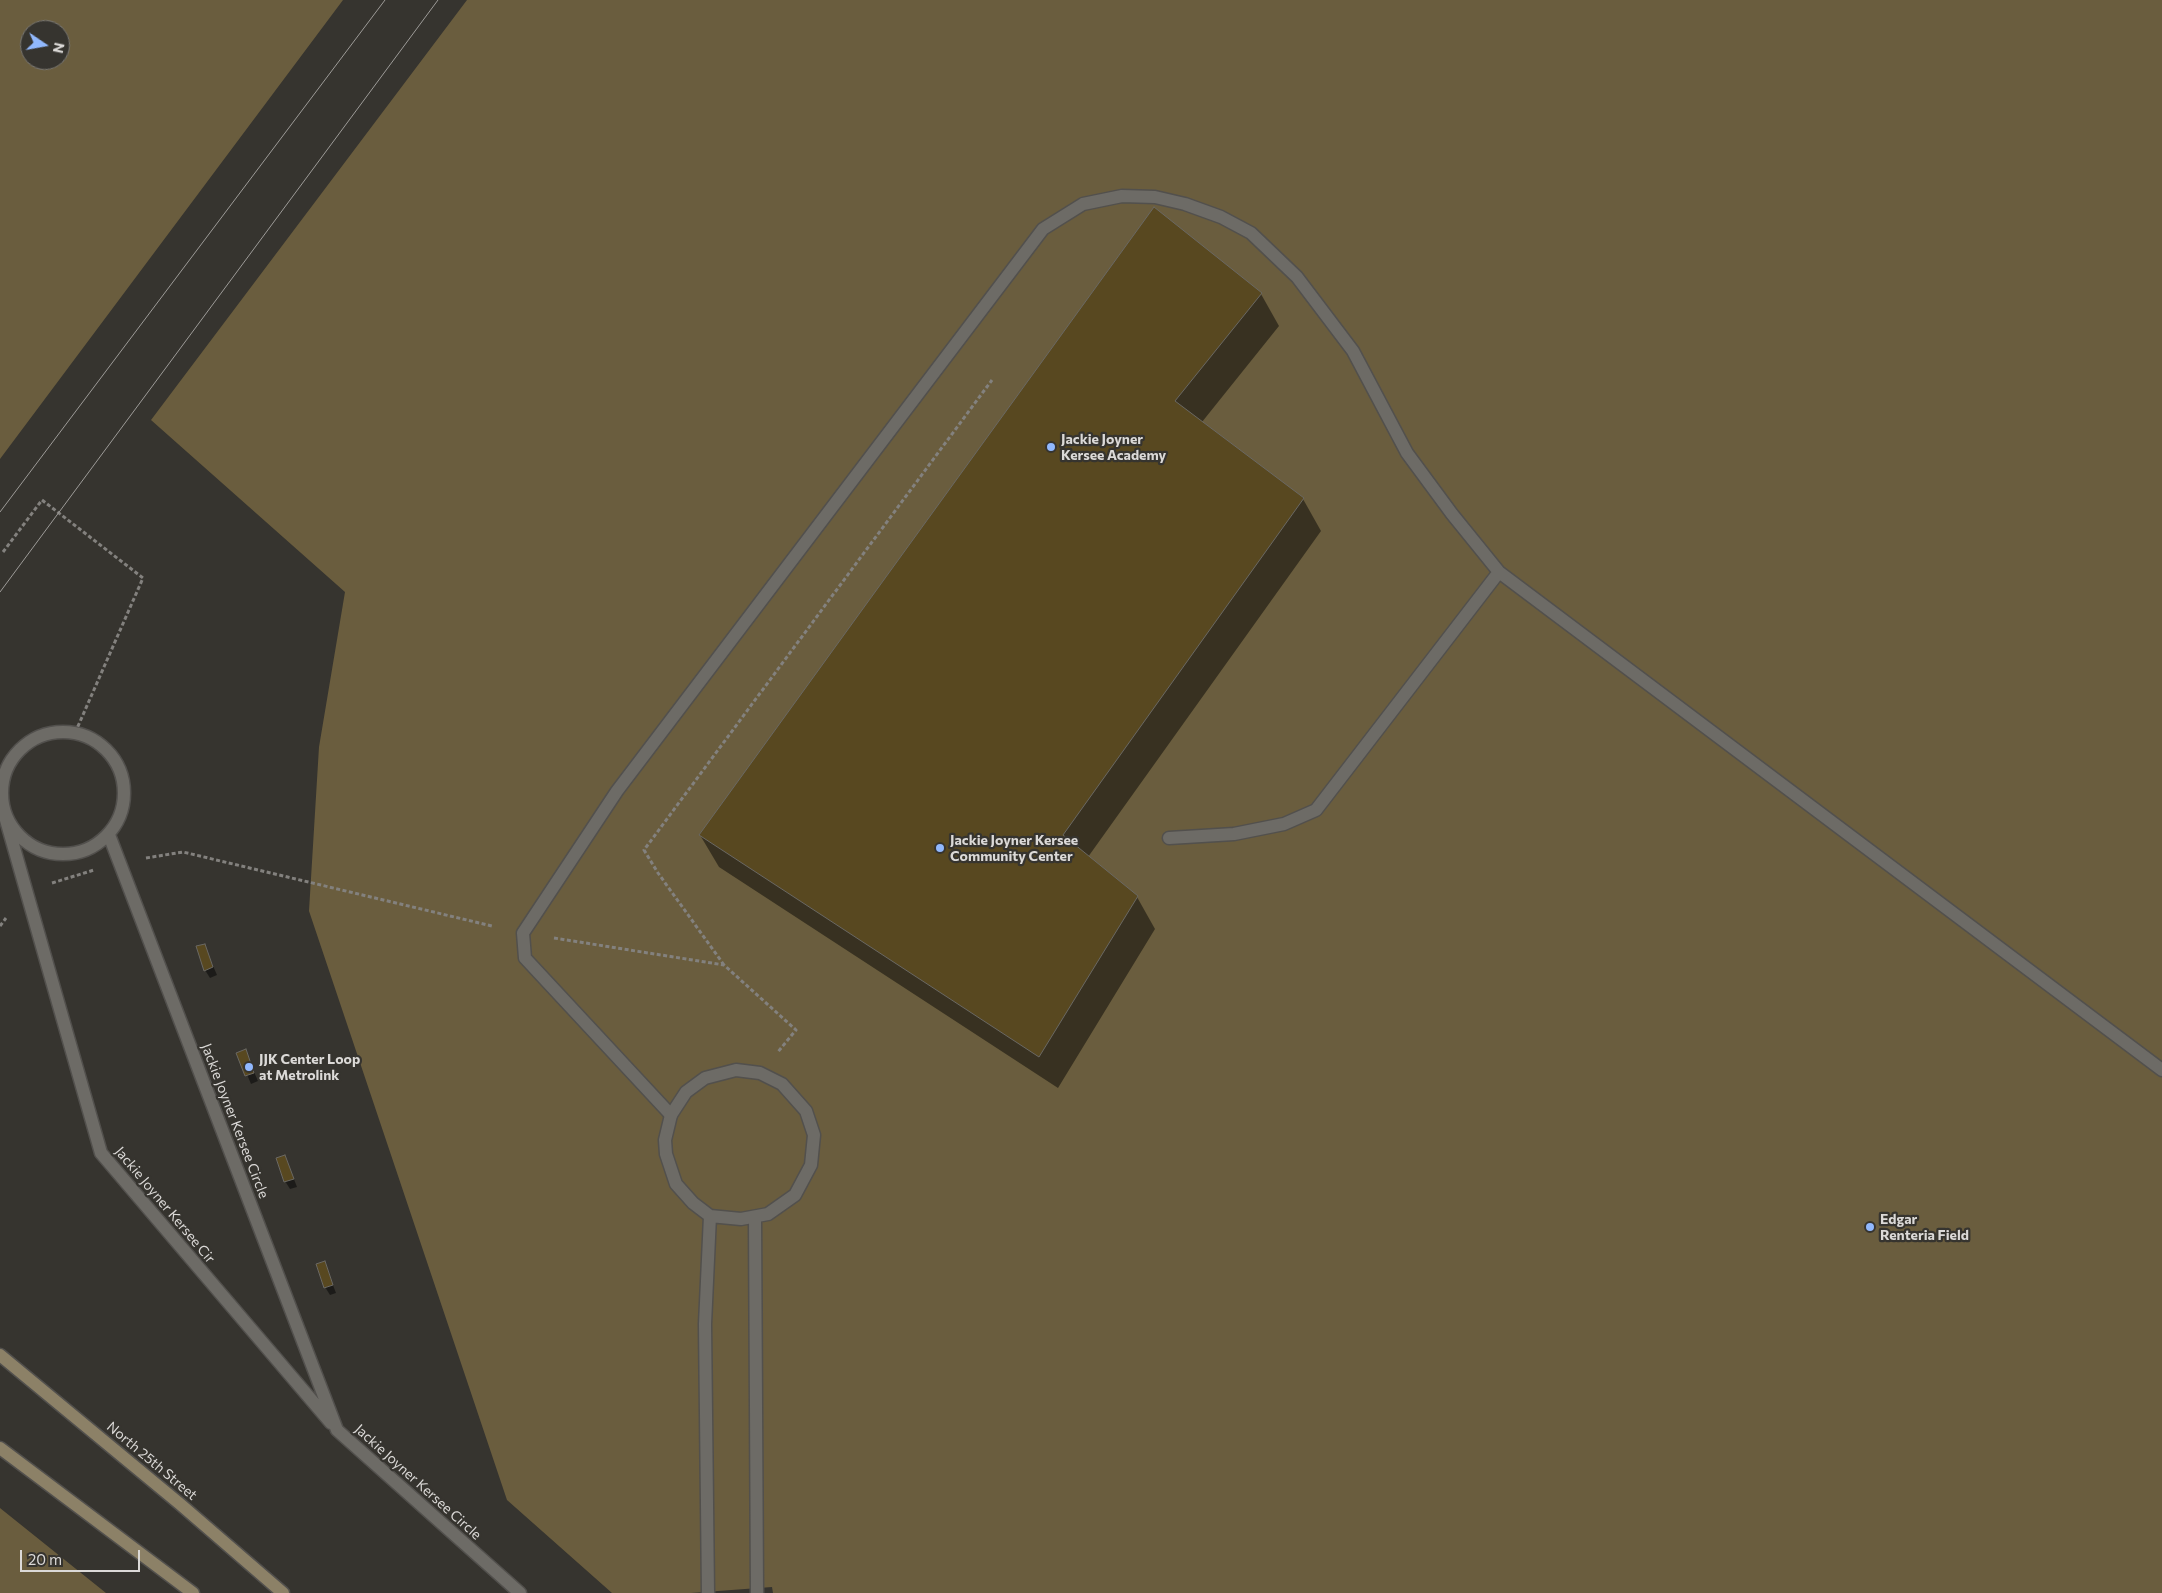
<!DOCTYPE html>
<html>
<head>
<meta charset="utf-8">
<style>
  body { margin:0 }
  #map { position:relative; width:2162px; height:1593px; overflow:hidden; background:#36342f; font-family:Commissioner,sans-serif }
  canvas { display:block }
  .north { position:absolute; left:20px; top:20px; width:50px; height:50px; box-sizing:border-box; background:#36342f; border:1px solid #787672; border-radius:50%; rotate:102deg; font-size:14px; font-weight:700; line-height:20px; text-align:center; color:#dbd9d7 }
  .north::after { content:''; display:block; margin:auto; width:18px; height:22px; background:#91b8fd; clip-path:polygon(50% 0,100% 100%,50% 72%,0 100%) }
  .scale { position:absolute; left:20px; top:1550px; width:120px; height:22px; box-sizing:border-box; border:2px solid #dbd9d7; border-top:0; padding-left:6px; font-size:15px; line-height:18px; white-space:nowrap; color:#dbd9d7; -webkit-text-stroke:4px #36342f; paint-order:stroke }
</style>
</head>
<body>
<div id="map">
<canvas width="2162" height="1593"></canvas>
<div class="north">N</div>
<div class="scale">20 m</div>
</div>
<script>
const g = document.querySelector('canvas').getContext('2d');
g.lineJoin = 'round';
function fillPath(path, color) {
  g.fillStyle = color;
  g.fill(path, 'evenodd');
}
function toPath(rows) {
  const path = new Path2D();
  for (const r of rows) {
    if (r.length === 3) {
      path.moveTo(r[0] + r[2], r[1]);
      path.arc(r[0], r[1], r[2], 0, 2 * Math.PI);
      continue;
    }
    path.moveTo(r[0], r[1]);
    for (let i = 2; i < r.length; i += 2) path.lineTo(r[i], r[i + 1]);
  }
  return path;
}
function trace(path, color, width, dash) {
  g.strokeStyle = color;
  g.lineWidth = width;
  g.lineCap = dash ? 'butt' : 'round';
  g.setLineDash(dash || []);
  g.stroke(path);
}
function label(font, color, halo, rows, align = 'center') {
  g.font = font + ' Commissioner,sans-serif';
  g.lineWidth = 4.5;
  g.setLineDash([]);
  g.textBaseline = 'middle';
  g.strokeStyle = halo;
  g.fillStyle = color;
  for (const [text, x, y, turn = 0] of rows) {
    g.save();
    g.translate(x, y);
    g.rotate((+turn || 0) * Math.PI / 180);
    g.textAlign = isNaN(turn) ? turn : align;
    if (halo) g.strokeText(text, 0, 0);
    g.fillText(text, 0, 0);
    g.restore();
  }
}
fillPath(toPath([
  [0,0,343,0,0,459],
  [30,30,60,30,60,60,30,60],
  [467,0,2162,0,2162,1593,773,1593,772,1587,691,1593,612,1593,507,1500,309,911,319,747,345,592,151,420],
  [0,1508,106,1593,0,1593]
]), '#6a5d3e');
fillPath(toPath([
  [1261,294,1279,326,1202,422,1303,499,1321,531,1088,857,1137,897,1155,929,1058,1088,719,867,700,835],
  [204,945,217,975,210,978,205,970],
  [245,1051,258,1081,251,1084,238,1053],
  [285,1156,297,1187,290,1189,285,1181],
  [324,1262,336,1293,330,1295,325,1287]
]), '#0007');
const building = toPath([
  [1154,207,1262,293,1175,401,1304,498,1063,835,1138,896,1039,1057,699,835,1154,207],
  [205,944,213,967,204,971,196,946,205,944],
  [246,1049,254,1073,245,1076,236,1053,246,1049],
  [285,1155,294,1179,284,1182,276,1158,285,1155],
  [325,1261,333,1285,324,1288,316,1264,325,1261]
]);
fillPath(building, '#584820');
trace(building, '#6a6863', 1);
const service = toPath([
  [63,793,61],
  [4,813,101,1153,331,1423],
  [109,835,337,1430,520,1593],
  [1169,838,1234,834,1284,824,1316,810,1499,572],
  [671,1115,525,958,523,933,617,791,1043,229,1083,204,1122,196,1155,197,1185,204,1221,217,1251,233,1297,277,1353,351,1407,453,1452,514,1499,572,2162,1070]
]);
const minor = toPath([
  [736,1070,760,1073,782,1084,806,1111,814,1135,811,1165,795,1195,768,1214,741,1219,710,1216,693,1203,676,1184,666,1154,665,1140,671,1115,686,1092,705,1078,736,1070],
  [755,1217,757,1593],
  [708,1593,705,1324,710,1216]
]);
const secondary = toPath([
  [0,1355,180,1504,283,1593],
  [0,1448,193,1593]
]);
trace(service, '#52504d', 15);
trace(minor, '#52504d', 15);
trace(secondary, '#52504d', 15);
trace(toPath([
  [3,552,42,500,143,578,75,733],
  [146,858,183,852,492,926],
  [52,883,94,870],
  [0,926,6,918],
  [554,938,724,965,796,1030,777,1053],
  [724,965,658,873,644,850,992,380]
]), '#83817e', 3, [4, 2.5]);
trace(service, '#6d6b66', 12);
trace(minor, '#6d6b66', 12);
trace(secondary, '#8c8167', 12);
trace(toPath([
  [0,512,385,0],
  [0,592,438,0]
]), '#9d9b98', 1);
for (const [x, y, r, color] of [
  [1051,447,5,"#91b8fd"],
  [940,848,5,"#91b8fd"],
  [249,1067,5,"#91b8fd"],
  [1870,1227,5,"#91b8fd"]
]) {
  const dot = new Path2D();
  dot.arc(x, y, r, 0, 2 * Math.PI);
  g.fillStyle = color;
  g.fill(dot);
  trace(dot, '#36342f', 2);
}
label('bold 14px', '#dbd9d7', '#36342f', [
  ["Jackie Joyner",1061,439],
  ["Kersee Academy",1061,455],
  ["Jackie Joyner Kersee",950,840],
  ["Community Center",950,856],
  ["JJK Center Loop",259,1059],
  ["at Metrolink",259,1075],
  ["Edgar",1880,1219],
  ["Renteria Field",1880,1235]
], 'left');
label('14px', '#dbd9d7', '#36342f', [
  ["Jackie Joyner Kersee Circle",235,1121,69],
  ["Jackie Joyner Kersee Cir",165,1205,50],
  ["North 25th Street",152,1461,40],
  ["Jackie Joyner Kersee Circle",418,1482,42]
]);
</script>
</body>
</html>
